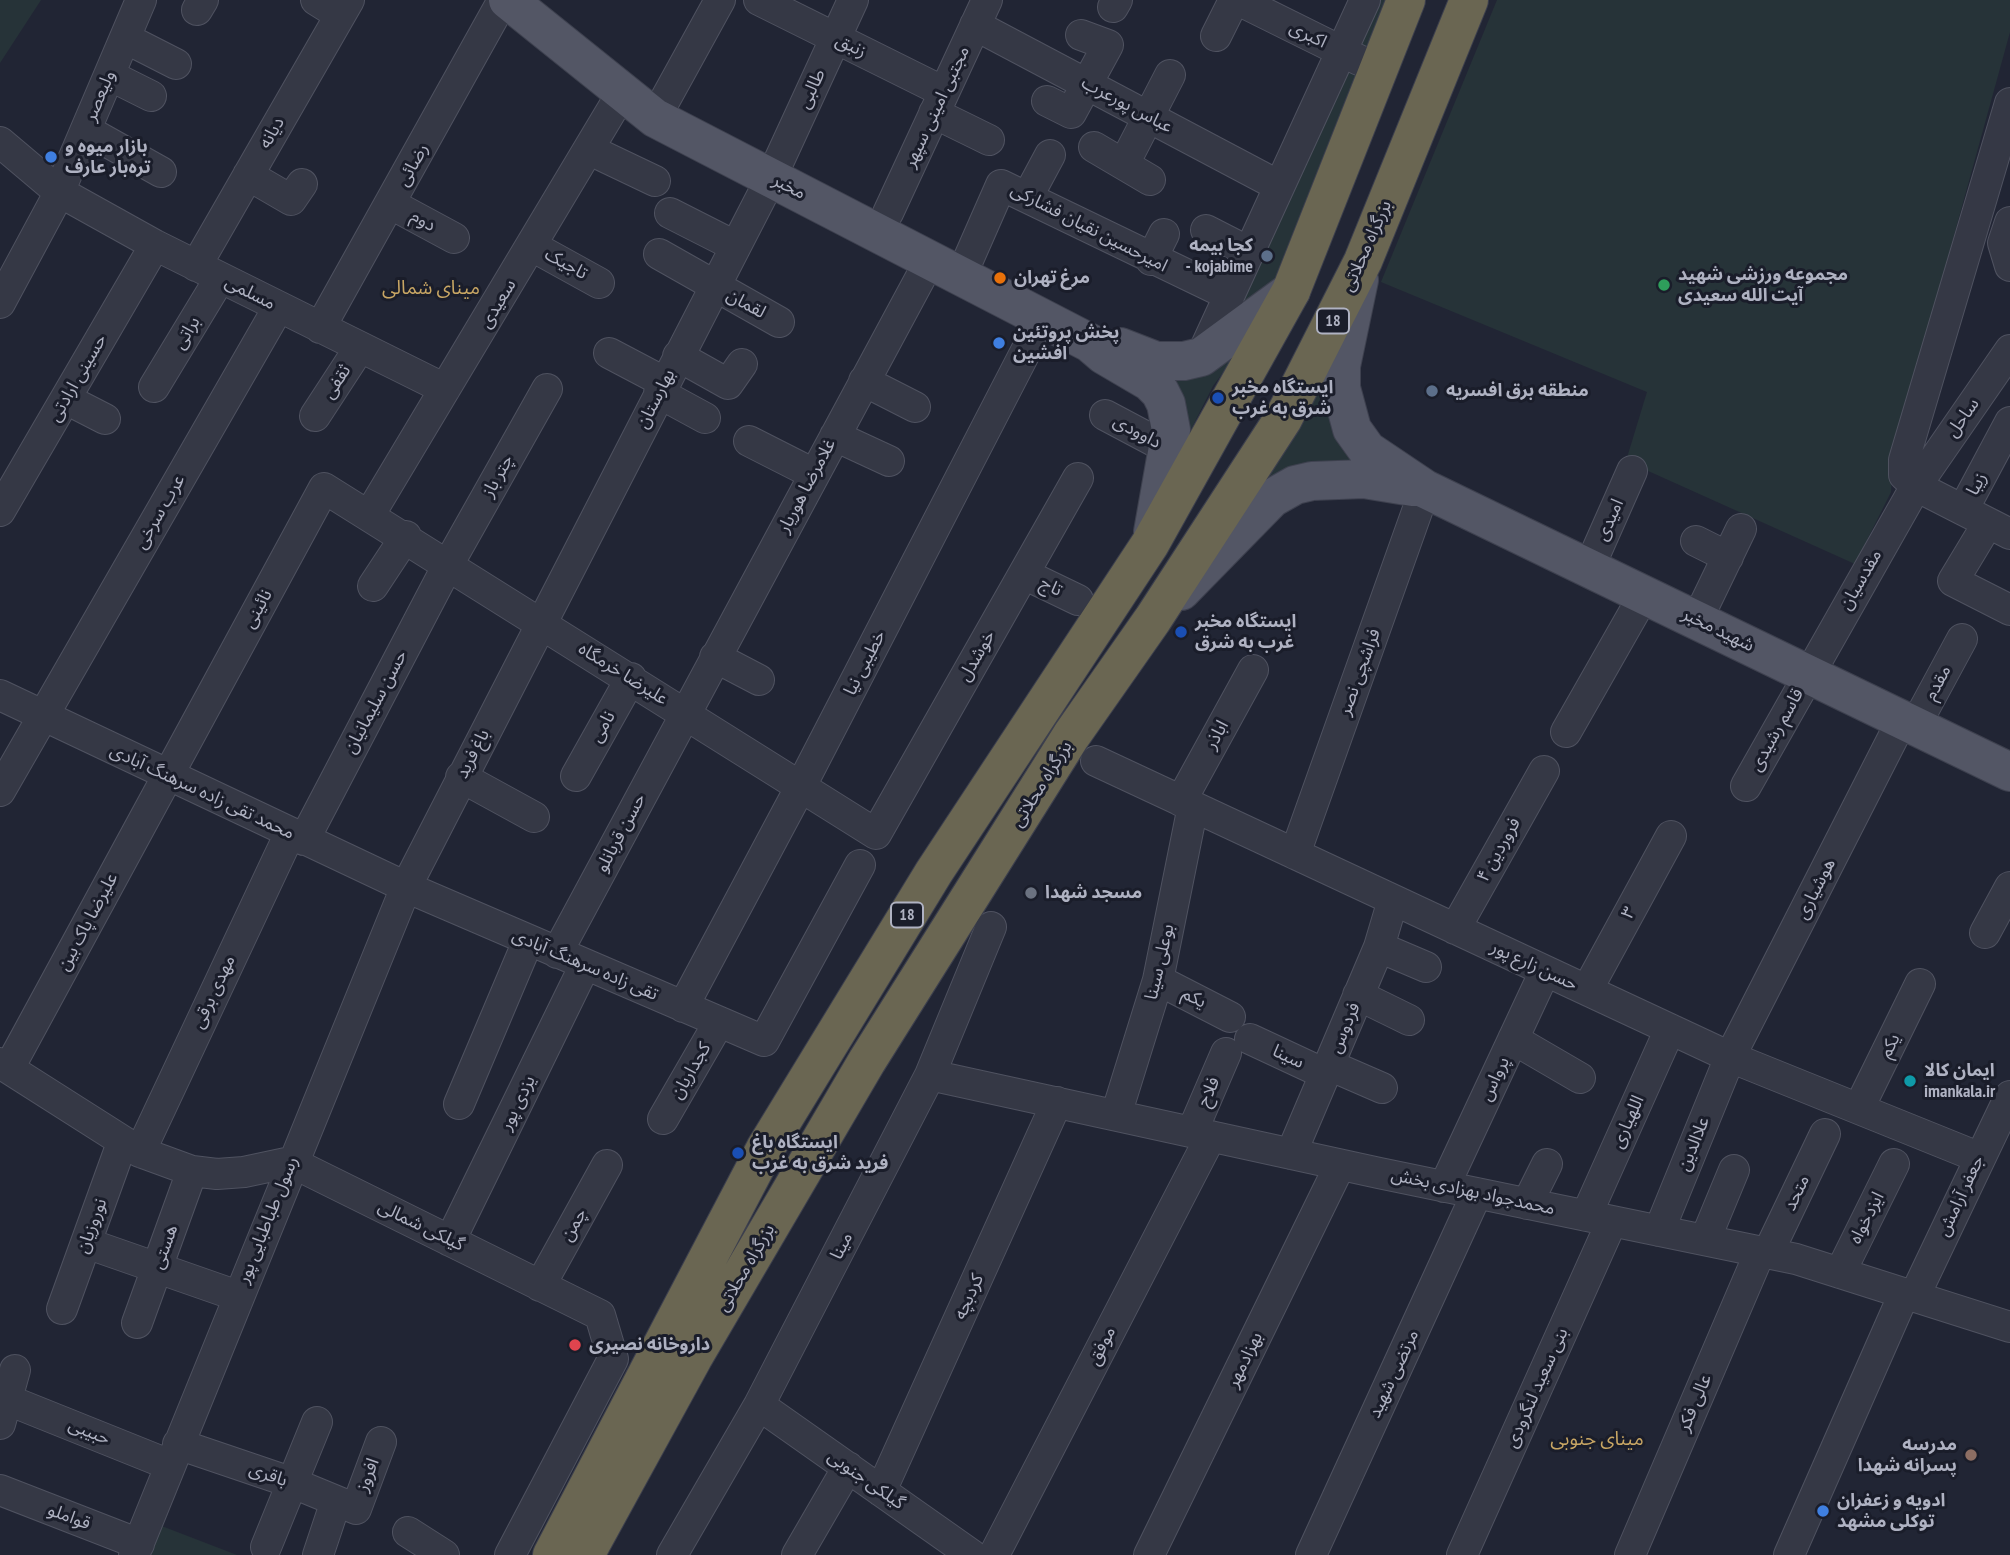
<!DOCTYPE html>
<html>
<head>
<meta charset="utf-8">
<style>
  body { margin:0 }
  canvas { display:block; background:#212534 }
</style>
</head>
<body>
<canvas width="2010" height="1555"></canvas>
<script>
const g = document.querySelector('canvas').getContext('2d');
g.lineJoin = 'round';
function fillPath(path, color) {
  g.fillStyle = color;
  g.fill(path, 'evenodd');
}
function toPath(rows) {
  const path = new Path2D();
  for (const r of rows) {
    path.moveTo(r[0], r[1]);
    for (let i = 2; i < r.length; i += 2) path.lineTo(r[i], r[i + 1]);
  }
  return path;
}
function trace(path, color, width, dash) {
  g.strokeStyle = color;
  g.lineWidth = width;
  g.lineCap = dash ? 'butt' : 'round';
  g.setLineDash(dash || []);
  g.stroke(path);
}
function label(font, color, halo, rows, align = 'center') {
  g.font = font + ' "PT Sans Narrow","Noto Sans Arabic",sans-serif';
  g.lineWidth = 6;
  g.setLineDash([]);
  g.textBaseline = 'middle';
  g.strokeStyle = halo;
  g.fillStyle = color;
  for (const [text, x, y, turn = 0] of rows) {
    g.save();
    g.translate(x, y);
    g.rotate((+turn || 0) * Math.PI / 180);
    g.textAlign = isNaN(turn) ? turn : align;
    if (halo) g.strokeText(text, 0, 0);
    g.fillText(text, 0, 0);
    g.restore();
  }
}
fillPath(toPath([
  [0,0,41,0,0,63],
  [1374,0,1394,0,1265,302,1224,331],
  [1497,0,2010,0,2010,32,1893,457,1891,492,1855,564,1626,461,1647,392,1381,282],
  [1337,346,1371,464,1264,483],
  [1116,351,1230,353,1233,359,1213,386,1181,449],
  [159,1525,237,1555,147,1555]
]), '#263338');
const minor = toPath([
  [316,0,340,15],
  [759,0,944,92],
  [1238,0,1359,60],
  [1113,7,1117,0],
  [197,10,203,0],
  [975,25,1279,186],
  [1216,36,1234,0],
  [125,38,176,64],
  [109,75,151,96],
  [1047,101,1071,113,1108,45,1081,35],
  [2010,103,1904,460,1904,475,1916,486,2010,534],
  [934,113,989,140],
  [655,118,720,0],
  [86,130,161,172],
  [0,142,58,191,155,245,445,389],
  [1094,147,1150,180],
  [590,150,655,181],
  [1124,164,1170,75],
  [248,175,291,200,302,184],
  [1028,196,1050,155],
  [391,204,454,238],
  [670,213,735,246],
  [888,213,987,0],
  [2010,222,2003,243,2010,266],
  [1206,230,1249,252],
  [532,246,599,283],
  [659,254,779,322],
  [1151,260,1164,234],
  [196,266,349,0],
  [961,276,1001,185,1229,295],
  [0,303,57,197,141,0],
  [320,328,503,0],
  [609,353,664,382],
  [678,356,728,384,742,364],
  [1201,357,1365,0],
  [864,381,915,407],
  [154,387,220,278],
  [659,393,705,418],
  [66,399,105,419],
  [1105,415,1169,449],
  [315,416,360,347],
  [835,436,889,461],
  [749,441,814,474],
  [1963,510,2010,422],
  [0,511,155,245],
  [370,514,622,93],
  [1988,523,1953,581,2010,610],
  [1696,541,1728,557],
  [1589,568,1632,471],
  [1024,574,1078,600],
  [373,586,406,536],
  [1697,620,1741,529],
  [715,657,759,680],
  [0,695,406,887,764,1041,860,865],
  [1915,726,1962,639],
  [1566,732,1644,595],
  [1096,761,1730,1057,1978,1157],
  [576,776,631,678],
  [461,777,534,817],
  [1746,786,1916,486,2010,350],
  [0,791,278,308],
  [1181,801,1253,670],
  [304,840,449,563,547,389],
  [1295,854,1425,489],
  [1455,929,1544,771],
  [1985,933,2010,887],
  [1379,947,1426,967],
  [557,953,930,260],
  [1158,980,1230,1017],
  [1587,990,1671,836],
  [1358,995,1409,1020],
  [683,1007,801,786,1043,318],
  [1250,1039,1325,1074],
  [1513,1039,1580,1078],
  [0,1063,140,1152,192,1171,217,1174,244,1172,291,1162,600,1315,613,1359,510,1555],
  [1329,1065,1382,1088],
  [9,1068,324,488,876,834,1078,478],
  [930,1075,1379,1173,1796,1259,2010,1327],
  [459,1104,528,941],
  [1859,1108,1920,984],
  [1116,1115,1158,980,1193,806],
  [663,1119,719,1022],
  [1192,1132,1226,1053],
  [140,1152,290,833],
  [1291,1154,1379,947,1393,900],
  [1444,1187,1545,971],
  [1527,1204,1547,1164],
  [1586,1216,1670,1029],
  [1659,1231,1730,1057,1902,720],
  [1705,1240,1734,1170],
  [450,1241,585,965],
  [86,1243,238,1296],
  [1768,1253,1825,1134],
  [1840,1273,1894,1164],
  [540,1286,607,1165],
  [1914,1297,2010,1096],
  [62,1309,122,1143],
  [137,1323,192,1171],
  [8,1400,170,1465],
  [759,1405,972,1555],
  [0,1424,15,1370],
  [178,1444,293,1483,356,1509,381,1442],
  [0,1490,139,1544],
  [881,1491,1057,1102],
  [408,1532,444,1555],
  [266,1547,317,1422],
  [134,1555,406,887,771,178,853,0],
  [318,1555,336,1501],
  [672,1555,759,1405,930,1075,991,927],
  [797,1555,848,1467],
  [994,1555,1211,1136],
  [1149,1555,1340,1165],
  [1311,1555,1477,1193],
  [1462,1555,1612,1221],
  [1630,1555,1760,1252],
  [1789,1555,1904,1294]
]);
const major = toPath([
  [508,0,655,118,1090,343,1104,355,1150,382,1160,392,1166,404,1171,430,1153,532],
  [1359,280,1341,366,1341,388,1352,429,1367,450,1425,489,2010,772],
  [1120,347,1156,361,1184,361,1201,357,1291,291],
  [1181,591,1272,498,1295,485,1312,481,1364,479,1413,487]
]);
const highway = toPath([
  [552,1555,765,1149,934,872,1150,544,1291,291,1406,0],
  [585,1555,693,1358,867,1061,1071,736,1153,619,1283,419,1363,261,1469,0]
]);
trace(minor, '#4f5260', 32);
trace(major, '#3e414f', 40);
trace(highway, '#3c3f4d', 40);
trace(minor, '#353845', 30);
trace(major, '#535665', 38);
trace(highway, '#6a6652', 38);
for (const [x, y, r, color] of [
  [51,157,7,"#3f7fe0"],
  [1267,256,7,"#5c6f8a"],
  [1000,278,7,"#e8710a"],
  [1664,285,7,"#2e9e5b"],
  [999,343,7,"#3f7fe0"],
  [1432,391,7,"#5c6f8a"],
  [1218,398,7,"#1a4fb4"],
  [1181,632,7,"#1a4fb4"],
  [1031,893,7,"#6b7280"],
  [1910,1081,7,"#0f9aa8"],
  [738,1153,7,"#1a4fb4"],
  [575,1345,7,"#e0444e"],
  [1971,1455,7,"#8d6e63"],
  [1823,1511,7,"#3f7fe0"]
]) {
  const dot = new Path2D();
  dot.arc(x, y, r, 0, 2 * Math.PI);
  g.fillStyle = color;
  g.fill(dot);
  trace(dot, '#1a1d2a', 2.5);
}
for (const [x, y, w] of [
  [1333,321,32],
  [907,915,32]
]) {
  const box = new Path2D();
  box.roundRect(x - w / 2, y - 12.5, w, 25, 5);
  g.fillStyle = '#1a1d2a';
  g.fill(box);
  trace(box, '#afb2c2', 2);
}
label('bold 16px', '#afb2c2', null, [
  ["18",1333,321],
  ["18",907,915]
]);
label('18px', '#afb2c2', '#1a1d2a', [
  ["اکبری",1308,35,26],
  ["زنبق",851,46,27],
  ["طالبی",812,89,-65],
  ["ولیعصر",100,96,-67],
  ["عباس پورعرب",1127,105,28],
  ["مجتبی امینی سپهر",937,107,-65],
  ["دیانه",272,133,-60],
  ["رضائی",413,165,-61],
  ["مخبر",789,187,27],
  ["دوم",423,221,29],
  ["امیرحسین نقیان فشارکی",1089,228,27],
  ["بزرگراه محلاتی",1367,246,-66],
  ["تاجیک",566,264,29],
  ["مسلمی",250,293,27],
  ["سعیدی",498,304,-59],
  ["لقمان",746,304,29],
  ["براتی",187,333,-59],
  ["حسینی ارادتی",78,378,-60],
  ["ثقفی",337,382,-57],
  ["بهارستان",656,399,-63],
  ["ساحل",1963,418,-55],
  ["داوودی",1137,432,28],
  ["چتر باز",498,476,-61],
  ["زیبا",1977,484,-62],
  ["غلامرضا هوریار",807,486,-62],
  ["عرب سرخی",160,512,-60],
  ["امیدی",1610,520,-66],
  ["مقدسیان",1861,580,-60],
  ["تاج",1051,587,26],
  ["نائینی",258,609,-61],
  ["شهید مخبر",1718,630,26],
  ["خوشدل",977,656,-60],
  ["خطیبی نیا",865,663,-63],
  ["فراشچی نصر",1360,672,-70],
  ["علیرضا خرمگاه",623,674,32],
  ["مقدم",1938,683,-62],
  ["حسن سلیمانیان",376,702,-62],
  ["نامی",603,727,-61],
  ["قاسم رشیدی",1777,730,-61],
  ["اباذر",1217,735,-61],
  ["باغ فرید",473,754,-63],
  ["بزرگراه محلاتی",1042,784,-58],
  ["محمد تقی زاده سرهنگ آبادی",202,792,25],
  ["حسن قربانلو",621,833,-62],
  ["فروردین ۴",1499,850,-61],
  ["هوشیاری",1816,889,-63],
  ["۳",1629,913,-61],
  ["علیرضا پاک بین",88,922,-62],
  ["بوعلی سینا",1160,962,-77],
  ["تقی زاده سرهنگ آبادی",585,965,23],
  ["حسن زارع پور",1534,966,25],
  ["مهدی برقی",214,992,-65],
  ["یکم",1194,998,27],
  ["فردوس",1345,1028,-67],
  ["یکم",1890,1046,-64],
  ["سینا",1288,1057,25],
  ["کجداریان",691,1071,-60],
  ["پرواس",1495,1079,-65],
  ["فلاح",1209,1092,-66],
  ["یزدی پور",518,1103,-64],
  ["اللهیاری",1628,1122,-66],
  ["علاالدین",1694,1144,-68],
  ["محمدجواد بهزادی بخش",1473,1192,12],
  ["متحد",1797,1193,-65],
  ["جعفر آرامش",1961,1196,-65],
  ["ایزدخواه",1867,1218,-63],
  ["رسول طباطبایی پور",268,1220,-68],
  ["چمن",574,1225,-61],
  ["نوروزیان",92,1226,-70],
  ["گيلکی شمالی",421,1226,26],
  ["مینا",842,1246,-63],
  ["هستی",165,1247,-70],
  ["بزرگراه محلاتی",746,1268,-60],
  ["کردبچه",969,1297,-66],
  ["موفق",1102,1346,-63],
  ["بهزادمهر",1245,1360,-64],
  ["مرتضی شهید",1394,1374,-65],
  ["بنی سعید لنگرودی",1537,1388,-66],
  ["عالی فکر",1695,1403,-67],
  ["حبیبی",89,1432,22],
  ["باقری",268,1475,19],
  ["افروز",368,1475,-69],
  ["گیلکی جنوبی",866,1480,35],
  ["قواملو",69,1517,21]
]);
label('bold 18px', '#afb2c2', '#1a1d2a', [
  ["بازار میوه و",65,147],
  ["تره‌بار عارف",65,168],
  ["کجا بیمه",1253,246,"right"],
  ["- kojabime",1253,267,"right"],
  ["مجموعه ورزشی شهید",1678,275],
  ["آیت‌ الله سعیدی",1678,296],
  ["مرغ تهران",1014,278],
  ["پخش پروتئین",1013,333],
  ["افشین",1013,354],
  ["ایستگاه مخبر",1232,388],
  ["شرق به غرب",1232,409],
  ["منطقه برق افسریه",1446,391],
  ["ایستگاه مخبر",1195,622],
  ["غرب به شرق",1195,643],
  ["مسجد شهدا",1045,893],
  ["ایمان کالا",1924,1071],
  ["imankala.ir",1924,1092],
  ["ایستگاه باغ",752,1143],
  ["فرید شرق به غرب",752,1164],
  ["داروخانه نصیری",589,1345],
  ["مدرسه",1957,1445,"right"],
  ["پسرانه شهدا",1957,1466,"right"],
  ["ادویه و زعفران",1837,1501],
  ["توکلی مشهد",1837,1522]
], 'left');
label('19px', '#c8a664', '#1a1d2a', [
  ["مینای شمالی",431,289],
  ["مینای جنوبی",1597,1440]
]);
</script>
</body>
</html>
